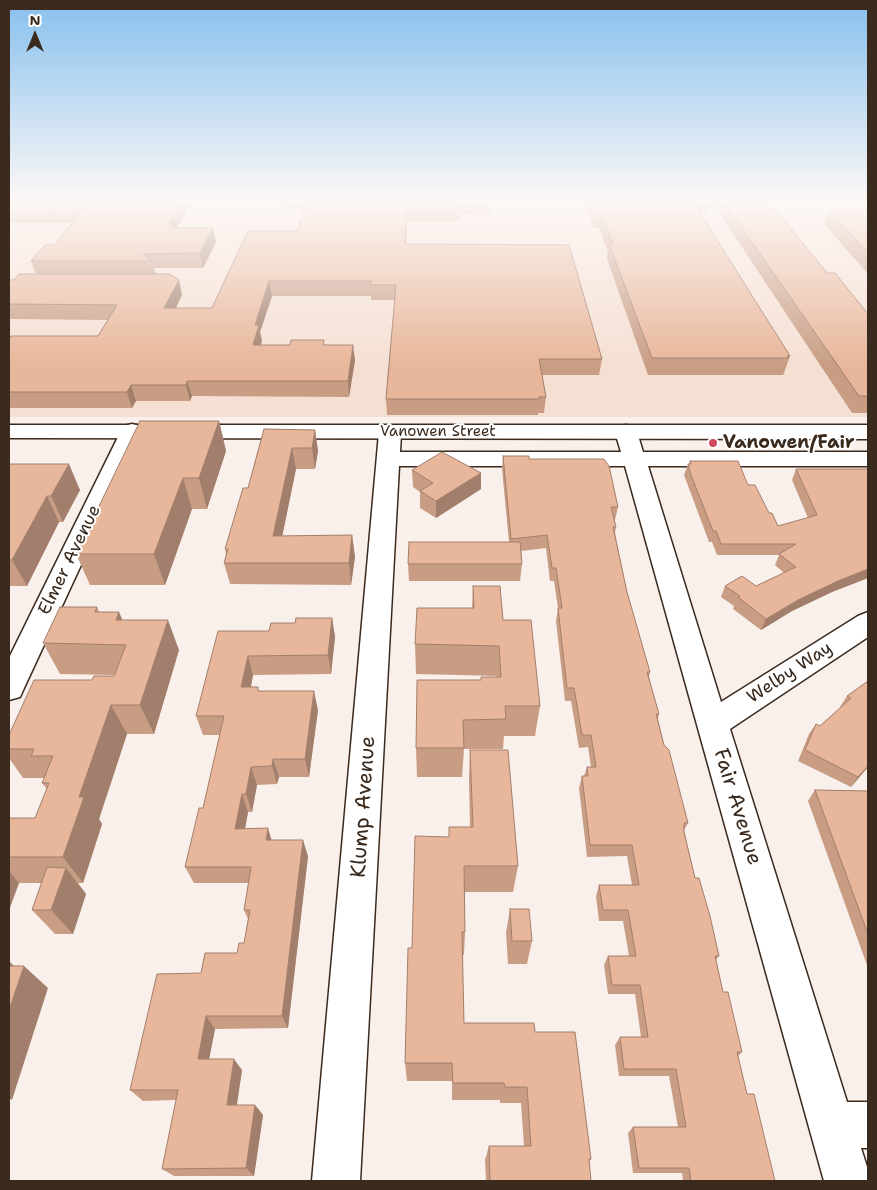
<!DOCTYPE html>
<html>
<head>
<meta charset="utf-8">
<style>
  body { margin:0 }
  #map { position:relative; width:877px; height:1190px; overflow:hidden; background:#faf0eb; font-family:"Shantell Sans",sans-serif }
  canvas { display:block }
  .frame { position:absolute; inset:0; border:10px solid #3b2a1e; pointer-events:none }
  .north { position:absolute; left:10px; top:10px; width:50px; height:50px; -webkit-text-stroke:4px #fff; paint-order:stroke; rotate:0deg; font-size:14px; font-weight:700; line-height:20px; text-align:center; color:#3b2a1e }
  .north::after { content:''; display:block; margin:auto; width:18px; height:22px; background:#3b2a1e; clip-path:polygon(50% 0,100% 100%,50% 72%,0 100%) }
</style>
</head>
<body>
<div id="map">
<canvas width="877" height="1190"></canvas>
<div class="frame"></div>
<div class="north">N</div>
</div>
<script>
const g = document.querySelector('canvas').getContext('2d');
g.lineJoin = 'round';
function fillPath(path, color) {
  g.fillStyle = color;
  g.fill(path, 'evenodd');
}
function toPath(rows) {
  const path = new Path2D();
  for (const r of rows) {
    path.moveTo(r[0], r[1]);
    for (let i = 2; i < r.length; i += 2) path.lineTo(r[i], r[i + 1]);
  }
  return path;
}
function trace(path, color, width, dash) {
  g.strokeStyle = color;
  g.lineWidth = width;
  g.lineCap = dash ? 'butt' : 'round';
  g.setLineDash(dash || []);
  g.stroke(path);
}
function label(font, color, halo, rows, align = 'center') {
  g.font = font + ' "Shantell Sans",sans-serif';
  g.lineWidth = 4;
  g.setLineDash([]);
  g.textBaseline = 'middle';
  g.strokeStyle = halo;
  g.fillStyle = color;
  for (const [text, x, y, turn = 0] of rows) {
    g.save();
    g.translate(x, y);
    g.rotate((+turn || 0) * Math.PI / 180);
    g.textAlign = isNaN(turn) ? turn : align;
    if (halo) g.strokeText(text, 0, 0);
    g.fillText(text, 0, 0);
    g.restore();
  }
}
fillPath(toPath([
  [9,199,868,199,868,417,9,417]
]), '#f5dfd3');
const minor = toPath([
  [132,424,140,426,143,431,24,688,20,697,9,700,9,658,121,431,124,426,132,424],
  [626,425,634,427,637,432,643,452,868,452,868,466,648,466,721,702,858,616,868,612,868,637,730,729,847,1102,868,1102,868,1148,861,1148,868,1170,868,1181,824,1181,625,466,399,466,360,1181,312,1181,379,433,382,428,390,426,398,428,401,433,400,452,621,452,615,432,618,427,626,425]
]);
const major = toPath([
  [9,425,868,425,868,439,9,438,9,425]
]);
trace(minor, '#3b2a1e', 3);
trace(major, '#3b2a1e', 3);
fillPath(minor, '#fff');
fillPath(major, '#fff');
fillPath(toPath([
  [9,199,194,199,177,228,216,242,203,268,154,268,156,274,182,295,176,308,212,308,297,231,304,211,283,210,282,199,490,199,490,213,462,214,460,221,407,221,406,244,602,359,599,375,542,375,546,397,544,413,538,413,538,415,387,415,386,399,395,300,371,300,371,296,272,296,260,332,262,341,260,345,325,345,355,360,349,397,192,396,190,401,136,401,132,408,9,408,9,339,98,336,108,320,9,319,9,280,14,280,36,274,31,261,54,245,73,223,9,223],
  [583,199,767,199,827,273,868,314,868,413,852,413,714,205,700,213,790,356,784,373,783,375,648,375,607,259,608,252,599,228,594,228],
  [829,211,868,211,868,274,824,224],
  [219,421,226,451,207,509,192,509,165,585,90,585,76,554],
  [264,429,315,430,318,451,315,469,296,469,282,536,352,535,355,557,351,585,230,584,224,563,226,555,225,549,248,488],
  [503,456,529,459,618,507,615,520,614,520,616,527,615,533,627,592,650,672,649,677,659,714,658,719,664,745,688,823,684,830,695,878,719,956,716,960,723,992,742,1052,738,1056,747,1094,775,1181,683,1181,682,1173,633,1173,628,1133,633,1127,678,1127,669,1076,619,1076,615,1045,620,1037,641,1037,635,994,608,994,604,965,608,956,629,956,623,921,599,921,596,896,599,885,632,885,627,856,587,857,579,788,582,776,584,776,587,767,591,767,588,747,579,748,571,701,565,701,556,621,558,608,554,581,550,581,546,548,521,551,522,564,520,581,409,581,408,564,509,542,502,469],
  [690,461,748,485,778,526,808,518,792,480,796,469,868,469,868,578,832,592,792,611,761,630,733,609,734,606,721,597,725,586,756,586,784,573,775,565,779,555,717,555,712,542,709,542,684,475,688,464,689,464],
  [9,464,80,490,63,522,59,522,27,586,9,586],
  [412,470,481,473,481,489,436,518,420,508,420,492,413,487],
  [473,586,503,620,540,706,535,736,504,736,503,749,464,749,462,777,417,777,416,748,481,680,497,677,497,676,416,674,415,644,472,608],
  [97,607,99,612,122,620,179,650,154,734,127,734,99,819,102,824,83,883,78,883,86,894,73,934,55,934,32,910,42,883,19,883,9,910,9,818,35,818,47,789,42,783,45,778,23,778,9,758,9,735,92,680,114,676,115,675,60,674,43,643],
  [332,618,335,637,331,674,253,675,251,687,259,691,318,710,309,777,279,777,277,784,257,785,252,812,248,812,245,829,308,856,288,1028,215,1029,209,1059,242,1070,237,1105,255,1105,263,1115,254,1176,174,1176,162,1169,176,1100,143,1101,130,1090,201,973,237,953,244,943,248,919,244,910,249,883,194,883,185,867,203,808,220,735,203,735,196,716,269,631,295,623],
  [868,681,868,767,851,787,798,761,809,734,816,724,820,726,841,707,840,707,847,696],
  [470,750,518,866,513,892,465,892,465,932,464,955,462,955,464,1023,535,1032,591,1159,589,1162,591,1181,486,1181,485,1160,489,1146,524,1146,521,1103,500,1103,500,1100,452,1100,452,1081,407,1081,405,1063,412,948,470,827,469,779],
  [815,790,868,791,868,968,808,801],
  [510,909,532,941,527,964,508,964,506,933]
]), '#c89d84');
fillPath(toPath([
  [184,199,194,199,174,232,168,224],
  [705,199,715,199,714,205,692,219,695,205],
  [462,200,462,214,460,221,461,208],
  [407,208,407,221,405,258,405,244],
  [213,228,216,242,203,268,200,253],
  [179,280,182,295,168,323,164,308],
  [269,281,272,296,260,332,262,341,256,361,253,345,255,325],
  [353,345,355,360,349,397,348,381],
  [187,381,192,396,190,401,186,385],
  [131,385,136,401,132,408,127,392],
  [219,421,226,451,207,509,199,478],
  [315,430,318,451,315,469,312,448],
  [292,448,296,469,278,557,273,536],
  [69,464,80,490,63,522,51,496],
  [481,473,481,489,436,518,436,501],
  [183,478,192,509,165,585,154,554],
  [47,496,59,522,27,586,12,560],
  [352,535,355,557,351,585,349,563],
  [868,569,868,578,832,592,792,611,761,630,766,619,798,600,838,581],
  [119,612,132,642,116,620],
  [332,618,335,637,331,674,328,655],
  [168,620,179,650,154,734,140,705],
  [248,656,253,675,247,706,241,687],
  [314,691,318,710,309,777,305,759],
  [111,705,127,734,99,819,102,824,83,883,63,857,79,797],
  [273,759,279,777,277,784,272,766],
  [868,766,868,767,851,787,858,777],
  [251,767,257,785,252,812,246,794],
  [242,794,248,812,242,846,235,829],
  [268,828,273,845,266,840],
  [303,840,308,856,288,1028,282,1016],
  [66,868,86,894,73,934,51,910],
  [9,871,19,883,9,910],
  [9,961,15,967,9,984],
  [24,966,48,988,12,1100,9,1098,9,1010],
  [206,1016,215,1029,207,1070,198,1059],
  [234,1059,242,1070,235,1115,227,1105],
  [255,1105,263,1115,254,1176,246,1168]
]), '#a27f6c');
const building = toPath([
  [9,199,184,199,168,224,173,225,171,228,213,228,200,253,143,254,152,261,31,261,45,245,54,245,84,209,9,210,9,199],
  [308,199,490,199,491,200,462,200,461,208,407,208,405,244,569,245,602,359,539,359,546,397,539,397,540,399,386,399,396,285,370,285,371,281,269,281,255,325,259,325,253,345,290,345,291,340,324,340,323,345,353,345,348,381,187,381,186,385,131,385,127,392,9,392,9,339,11,336,98,336,117,305,9,304,9,280,14,280,19,274,170,274,179,280,164,308,212,308,248,231,297,231,308,199],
  [590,199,705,199,695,205,790,356,787,356,789,358,652,358,609,244,613,244,601,213,596,213,590,199],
  [722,199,767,199,827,273,835,273,868,314,868,396,859,396,722,199],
  [829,211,868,211,868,253,829,211],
  [140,421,219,421,199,478,183,478,154,554,76,554,140,421],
  [264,429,315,430,312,448,292,448,273,536,352,535,349,563,224,563,228,549,225,549,243,488,248,488,264,429],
  [442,452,481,473,436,501,420,491,433,483,412,470,442,452],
  [503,456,529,456,529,459,604,459,609,466,618,507,611,507,616,527,613,527,627,592,650,672,647,672,659,714,656,714,664,745,669,750,688,823,684,823,684,832,695,878,699,878,710,916,719,956,715,956,723,992,728,992,742,1052,737,1052,747,1094,754,1094,775,1181,691,1181,689,1168,639,1168,633,1127,686,1127,676,1069,624,1069,620,1037,648,1037,640,985,612,985,608,956,636,956,628,910,603,910,599,885,639,885,632,845,590,845,582,776,588,776,587,767,596,767,591,735,582,735,574,688,567,688,558,608,562,608,556,568,552,568,547,535,511,539,503,456],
  [690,461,738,461,748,485,755,485,769,513,772,513,778,526,817,515,796,469,868,469,868,569,838,581,798,600,766,619,738,597,740,596,725,586,742,576,756,586,796,567,779,554,796,544,721,544,716,531,713,531,691,475,688,464,691,464,690,461],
  [9,464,69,464,51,496,47,496,12,560,9,560,9,464],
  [409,542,520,542,522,564,408,564,409,542],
  [473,586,500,586,503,620,531,620,540,706,505,706,506,719,463,720,464,748,416,748,417,680,481,680,481,677,501,677,499,646,415,644,417,608,474,608,473,586],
  [60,607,97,607,95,612,119,612,116,620,168,620,140,705,111,705,79,797,84,797,63,857,9,857,9,818,35,818,49,783,42,783,53,756,31,756,34,749,9,749,9,735,34,680,92,680,94,676,114,676,126,645,43,643,60,607],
  [296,618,332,618,328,655,248,656,241,687,258,687,258,691,314,691,305,759,273,759,272,766,251,767,246,794,242,794,235,829,268,828,266,840,303,840,282,1016,206,1016,198,1059,234,1059,227,1105,255,1105,246,1168,162,1169,178,1090,130,1090,157,974,201,973,205,953,237,953,239,943,244,943,250,910,244,910,251,867,185,867,199,808,203,808,224,716,196,716,218,631,269,631,271,623,295,623,296,618],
  [868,681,868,766,858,777,805,750,816,724,820,726,851,698,847,696,868,681],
  [470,750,508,750,518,866,464,866,465,932,462,932,464,1023,534,1023,535,1032,575,1032,591,1159,589,1159,591,1181,490,1181,489,1146,531,1146,527,1087,505,1087,504,1083,453,1083,452,1063,405,1063,408,948,412,948,415,836,449,837,449,827,473,827,470,750],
  [815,790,868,791,868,934,815,790],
  [47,867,66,868,51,910,32,910,47,867],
  [510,909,529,909,532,941,512,941,510,909],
  [9,966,24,966,9,1010,9,966]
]);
fillPath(building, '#e8b69a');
trace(building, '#a27f6c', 1);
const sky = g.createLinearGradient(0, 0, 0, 365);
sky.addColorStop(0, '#87c0ee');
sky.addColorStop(0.55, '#fdf8f6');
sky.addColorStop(1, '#fdf8f600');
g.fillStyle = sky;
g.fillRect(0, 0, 877, 365);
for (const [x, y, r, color] of [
  [713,443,5,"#d1495b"]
]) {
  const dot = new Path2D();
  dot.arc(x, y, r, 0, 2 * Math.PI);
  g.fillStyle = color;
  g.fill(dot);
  trace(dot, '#fff', 2);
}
label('15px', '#3b2a1e', '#fff', [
  ["Vanowen Street",438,432]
]);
label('bold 18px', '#3b2a1e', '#fff', [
  ["Vanowen/Fair",723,443]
], 'left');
label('18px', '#3b2a1e', '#fff', [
  ["Elmer Avenue",70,560,-64],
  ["Welby Way",790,673,-33]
]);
label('21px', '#3b2a1e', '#fff', [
  ["Klump Avenue",364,807,-86],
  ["Fair Avenue",737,807,73]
]);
</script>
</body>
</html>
